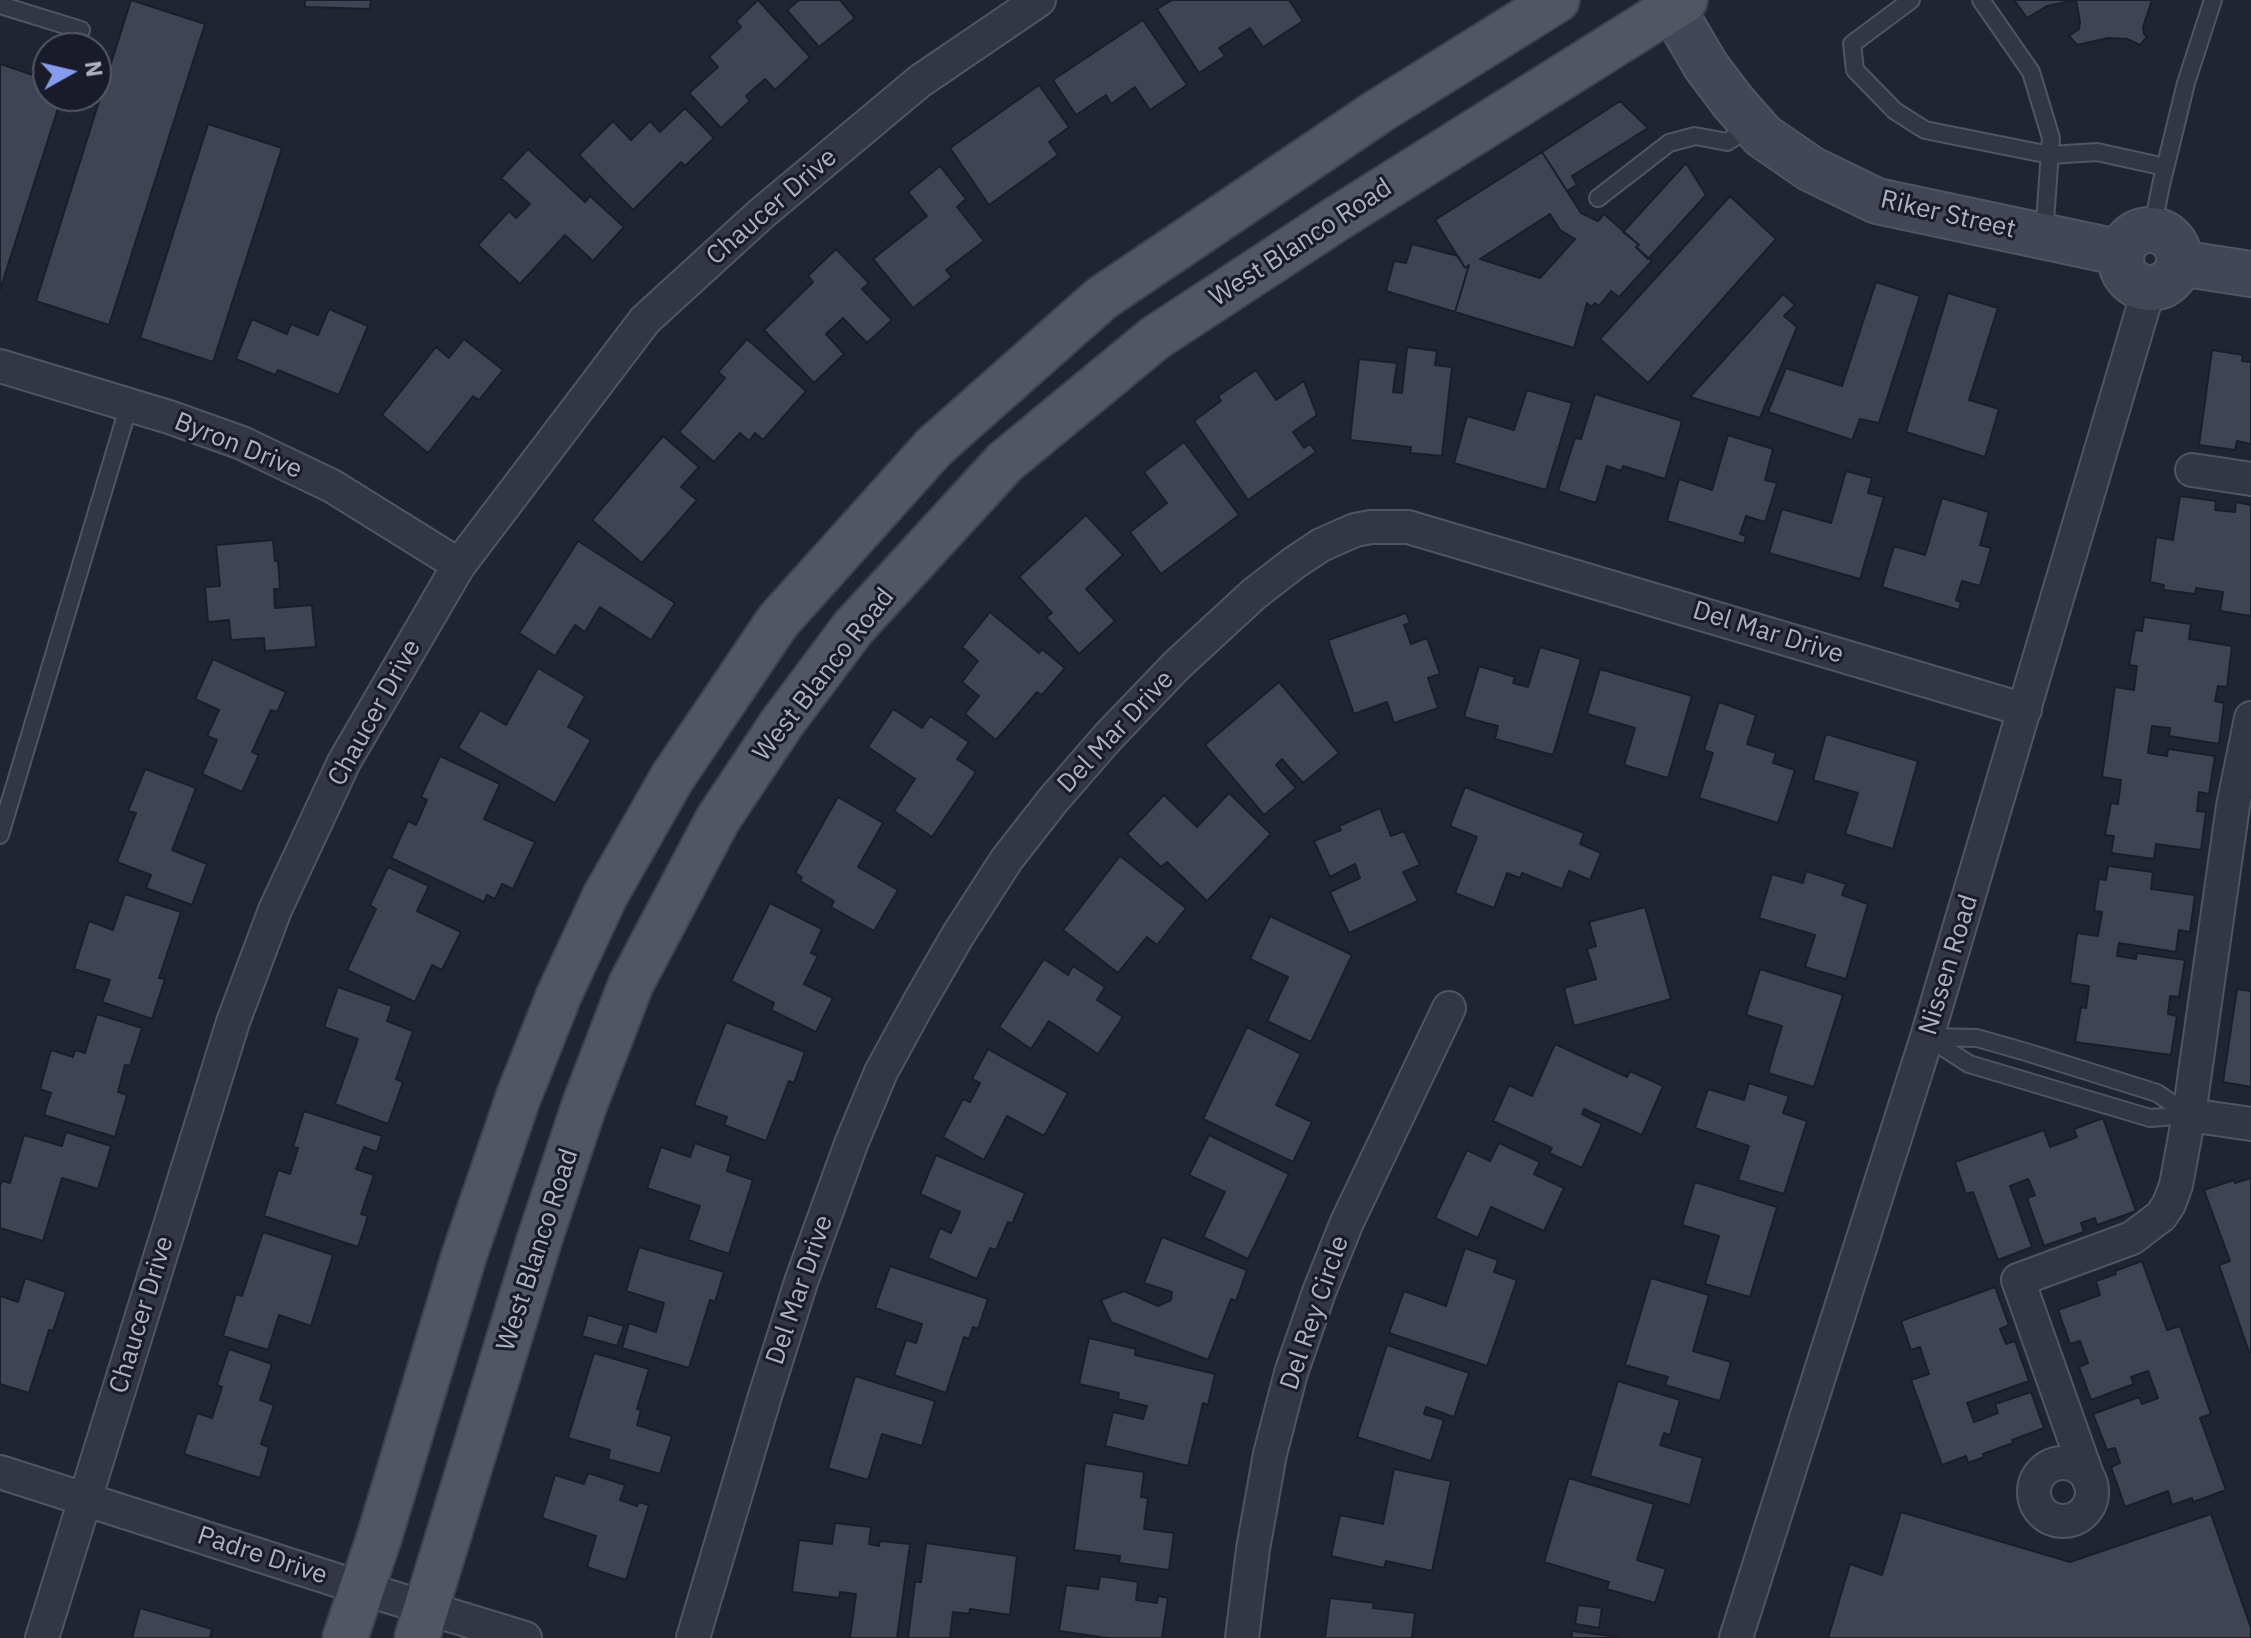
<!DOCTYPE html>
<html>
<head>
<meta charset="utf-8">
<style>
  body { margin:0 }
  #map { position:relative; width:2251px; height:1638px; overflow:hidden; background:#202533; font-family:"IBM Plex Sans",sans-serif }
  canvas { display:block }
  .north { position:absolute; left:32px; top:32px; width:80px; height:80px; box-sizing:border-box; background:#191c28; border:2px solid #545865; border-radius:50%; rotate:82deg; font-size:22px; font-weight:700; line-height:32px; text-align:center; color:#adb1c1 }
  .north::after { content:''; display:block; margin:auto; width:28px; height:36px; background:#859bed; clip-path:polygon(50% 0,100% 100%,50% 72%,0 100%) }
</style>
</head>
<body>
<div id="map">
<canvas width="2251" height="1638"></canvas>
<div class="north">N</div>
</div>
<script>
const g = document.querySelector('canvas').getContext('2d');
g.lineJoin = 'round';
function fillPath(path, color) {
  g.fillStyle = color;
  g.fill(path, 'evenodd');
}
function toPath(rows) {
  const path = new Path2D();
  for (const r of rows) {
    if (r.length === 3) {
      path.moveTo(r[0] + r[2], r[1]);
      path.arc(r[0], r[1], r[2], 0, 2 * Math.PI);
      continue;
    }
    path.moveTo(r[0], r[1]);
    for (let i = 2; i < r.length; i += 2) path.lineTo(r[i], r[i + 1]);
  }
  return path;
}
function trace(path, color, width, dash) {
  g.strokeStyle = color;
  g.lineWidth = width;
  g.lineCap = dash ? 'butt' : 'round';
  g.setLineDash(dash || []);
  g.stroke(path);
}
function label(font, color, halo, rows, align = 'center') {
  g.font = font + ' "IBM Plex Sans",sans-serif';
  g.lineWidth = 6;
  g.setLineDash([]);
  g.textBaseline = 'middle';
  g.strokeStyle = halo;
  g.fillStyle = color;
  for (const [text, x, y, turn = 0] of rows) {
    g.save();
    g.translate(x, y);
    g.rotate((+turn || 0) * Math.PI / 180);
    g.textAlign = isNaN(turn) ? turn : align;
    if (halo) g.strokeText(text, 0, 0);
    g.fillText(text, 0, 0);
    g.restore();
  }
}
const building = toPath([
  [131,0,205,24,109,325,36,301,131,0],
  [305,0,371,0,370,9,305,7,305,0],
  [758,0,810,57,775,90,765,79,746,96,750,101,721,128,689,93,718,67,709,57,741,27,736,21,758,0],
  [799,0,840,0,855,18,819,47,787,10,799,0],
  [1172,0,1289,0,1303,21,1263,47,1250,28,1219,48,1225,56,1199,73,1157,9,1172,0],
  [2014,0,2152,0,2143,27,2144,34,2147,37,2140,45,2127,39,2108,38,2077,45,2069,36,2079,29,2080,22,2076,0,2047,6,2027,18,2014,0],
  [1143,20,1187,85,1150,110,1135,87,1111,104,1106,95,1076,115,1053,80,1143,20],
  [0,64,48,80,48,96,62,96,0,290,0,64],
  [1039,85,1069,127,1049,142,1058,155,989,205,950,148,1039,85],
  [1620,101,1648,128,1572,176,1577,185,1567,191,1542,152,1620,101],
  [685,108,714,138,685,166,681,162,633,210,579,155,613,121,631,140,650,121,660,132,685,108],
  [208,124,282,148,213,362,140,338,208,124],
  [528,149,585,202,590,196,624,227,593,261,565,235,520,284,478,245,509,211,516,218,530,204,501,178,528,149],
  [1542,152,1581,213,1598,221,1604,214,1639,245,1636,247,1652,261,1619,297,1611,291,1599,306,1595,303,1591,307,1587,303,1574,348,1455,312,1469,265,1465,268,1435,220,1542,152],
  [1550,214,1560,230,1575,239,1540,278,1480,259,1550,214],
  [1686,163,1706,195,1648,259,1636,247,1639,245,1623,232,1686,163],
  [940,166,966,199,957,207,984,241,946,270,952,277,913,308,873,259,927,216,908,192,940,166],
  [1730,196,1776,239,1648,383,1600,339,1730,196],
  [1412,244,1458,256,1465,268,1469,265,1455,312,1386,291,1394,261,1406,263,1412,244],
  [836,249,869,283,862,289,892,320,867,343,843,318,826,334,844,354,814,383,764,330,813,282,808,276,836,249],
  [1876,282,1920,296,1879,423,1860,419,1852,440,1768,412,1786,368,1842,386,1876,282],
  [1948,293,1998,308,1969,400,1999,409,1985,457,1906,432,1948,293],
  [1783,294,1795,305,1784,316,1797,327,1760,418,1690,397,1783,294],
  [329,309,368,326,339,395,278,370,275,375,236,359,252,319,287,334,291,324,318,335,329,309],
  [464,339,503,370,479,400,473,396,428,453,382,415,436,347,449,358,464,339],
  [747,339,806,391,763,440,755,433,749,441,740,433,714,462,679,432,725,378,718,372,747,339],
  [1407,347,1437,351,1435,365,1452,367,1442,456,1410,453,1411,447,1350,440,1359,359,1397,363,1393,392,1402,393,1407,347],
  [2212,350,2243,355,2242,361,2251,362,2251,444,2237,441,2235,450,2199,445,2212,350],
  [1256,370,1276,400,1304,381,1317,415,1293,432,1304,448,1310,444,1316,452,1248,500,1194,421,1221,401,1218,396,1256,370],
  [1527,390,1572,403,1546,490,1454,463,1467,416,1514,430,1527,390],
  [1595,394,1682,421,1665,479,1623,466,1621,471,1607,466,1596,503,1558,491,1575,438,1581,439,1595,394],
  [1728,435,1773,449,1765,480,1777,483,1765,522,1746,516,1740,534,1746,536,1744,544,1667,521,1679,479,1712,490,1728,435],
  [663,436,699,467,681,487,697,500,642,563,592,520,663,436],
  [1184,442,1239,515,1161,574,1130,532,1167,503,1144,472,1184,442],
  [1846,471,1872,478,1868,493,1884,497,1860,579,1769,553,1782,509,1831,523,1846,471],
  [2180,496,2216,501,2215,510,2235,512,2236,502,2251,505,2251,616,2220,611,2223,592,2196,588,2195,594,2163,590,2164,585,2150,582,2156,537,2173,540,2180,496],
  [1942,498,1989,512,1980,545,1991,548,1980,586,1962,581,1956,600,1961,602,1959,610,1882,587,1894,546,1925,555,1942,498],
  [1086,515,1123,555,1086,589,1115,621,1079,654,1046,617,1052,613,1019,577,1086,515],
  [273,540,275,561,278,561,280,589,274,589,275,608,312,605,316,647,265,651,264,638,231,640,229,620,208,622,205,587,220,586,216,545,273,540],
  [578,541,675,603,651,640,600,607,585,632,575,625,555,656,519,633,578,541],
  [990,612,1039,653,1042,649,1065,668,1042,695,1037,692,996,740,965,714,979,696,962,682,978,661,962,647,990,612],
  [1406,613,1410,623,1404,625,1411,644,1427,638,1440,674,1428,678,1438,708,1394,723,1387,702,1354,714,1328,640,1406,613],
  [2144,617,2191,624,2189,639,2232,646,2227,687,2218,686,2215,701,2224,703,2219,744,2169,736,2170,728,2152,726,2148,753,2167,756,2168,749,2215,756,2209,794,2199,792,2197,811,2206,812,2201,850,2156,844,2154,859,2111,853,2114,836,2105,835,2111,803,2118,804,2121,780,2102,777,2115,687,2134,690,2137,666,2129,665,2135,630,2142,631,2144,617],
  [1540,647,1581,659,1553,755,1495,739,1498,726,1464,717,1479,666,1515,677,1513,683,1528,687,1540,647],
  [213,659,286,692,277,712,271,710,252,752,259,755,242,792,202,774,217,740,207,736,219,710,195,699,213,659],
  [538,668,585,696,568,727,591,740,555,803,458,748,480,710,506,725,538,668],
  [1600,669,1692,696,1668,778,1624,765,1635,728,1587,714,1600,669],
  [1279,682,1339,753,1303,783,1282,759,1276,765,1296,788,1264,815,1205,745,1279,682],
  [1719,702,1756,715,1747,744,1776,753,1773,763,1795,770,1778,823,1699,798,1713,753,1704,750,1719,702],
  [893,709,922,728,930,716,969,742,957,759,976,772,932,837,894,811,915,779,868,747,893,709],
  [1826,734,1918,761,1893,849,1845,834,1858,793,1813,780,1826,734],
  [440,756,500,784,484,819,535,842,513,889,502,884,495,899,487,895,484,902,391,858,408,821,416,825,427,800,421,797,440,756],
  [145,769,196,788,172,850,207,864,192,905,146,888,151,875,117,862,136,813,128,811,145,769],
  [1465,787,1584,833,1580,844,1601,853,1590,880,1569,871,1562,889,1522,873,1520,878,1507,873,1494,908,1455,893,1477,837,1450,826,1465,787],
  [1229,793,1271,834,1207,901,1167,862,1161,867,1127,834,1164,795,1197,827,1229,793],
  [838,797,883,823,858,867,898,890,874,931,831,907,834,901,800,881,802,877,795,873,838,797],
  [1380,808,1391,836,1404,831,1420,865,1403,872,1418,901,1349,933,1330,892,1360,878,1355,864,1330,877,1314,841,1341,830,1339,826,1380,808],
  [1120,856,1186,908,1157,945,1147,937,1118,973,1063,930,1120,856],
  [2108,866,2153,872,2151,889,2195,895,2190,932,2179,930,2176,952,2119,943,2117,956,2136,959,2137,953,2185,960,2179,997,2170,996,2168,1014,2177,1016,2171,1055,2075,1042,2081,1007,2086,1008,2089,986,2070,983,2077,933,2098,936,2102,912,2094,911,2099,879,2106,880,2108,866],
  [388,867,429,886,417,911,461,932,442,970,432,965,415,1002,347,970,376,909,370,905,388,867],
  [1806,871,1846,884,1842,895,1868,904,1846,979,1805,967,1815,935,1759,918,1772,874,1803,883,1806,871],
  [125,894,181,912,159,978,165,979,152,1019,102,1002,110,980,74,969,89,921,113,930,125,894],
  [770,903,822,929,811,953,818,956,804,984,833,998,816,1032,771,1010,774,1003,731,981,770,903],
  [1645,907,1671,999,1574,1026,1564,988,1596,979,1587,949,1596,946,1589,922,1645,907],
  [1270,916,1352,955,1311,1042,1267,1021,1288,977,1250,959,1270,916],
  [1044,959,1068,975,1073,966,1105,987,1097,1000,1123,1017,1098,1054,1049,1021,1031,1049,999,1027,1044,959],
  [1760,969,1843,995,1814,1087,1768,1073,1782,1026,1746,1015,1760,969],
  [338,987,392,1006,387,1021,413,1031,396,1079,403,1082,388,1124,335,1104,358,1039,324,1027,338,987],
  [2237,989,2251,991,2251,1087,2223,1082,2237,989],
  [97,1014,142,1028,130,1066,125,1065,118,1092,127,1095,115,1137,44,1115,51,1093,40,1089,51,1050,73,1057,75,1050,85,1053,97,1014],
  [726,1022,805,1052,794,1083,789,1081,766,1141,724,1125,727,1117,694,1105,726,1022],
  [1247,1027,1301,1054,1276,1105,1312,1122,1293,1162,1203,1119,1247,1027],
  [1555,1044,1627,1077,1630,1071,1663,1086,1642,1135,1584,1109,1582,1114,1602,1124,1582,1168,1549,1153,1552,1148,1493,1121,1509,1085,1532,1096,1555,1044],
  [988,1049,1068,1093,1044,1136,1007,1116,984,1160,943,1137,963,1099,970,1102,980,1083,972,1079,988,1049],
  [1749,1083,1789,1096,1783,1113,1807,1121,1784,1194,1738,1180,1749,1146,1695,1128,1708,1089,1744,1100,1749,1083],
  [304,1111,382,1136,377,1152,364,1147,356,1169,374,1175,361,1214,368,1216,358,1247,264,1216,278,1170,290,1174,298,1148,293,1147,304,1111],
  [2103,1118,2136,1211,2097,1225,2095,1218,2081,1223,2084,1232,2044,1246,2027,1198,2035,1195,2028,1179,2010,1186,2032,1247,1998,1260,1973,1192,1966,1194,1955,1162,2044,1130,2050,1147,2077,1137,2074,1129,2103,1118],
  [66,1132,111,1146,98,1189,62,1178,43,1241,0,1228,0,1186,2,1181,10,1183,24,1135,62,1146,66,1132],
  [1209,1135,1289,1174,1248,1259,1203,1237,1225,1192,1189,1175,1209,1135],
  [695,1143,731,1156,727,1171,753,1180,729,1254,688,1240,700,1206,647,1188,661,1147,690,1157,695,1143],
  [1499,1143,1540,1162,1534,1174,1564,1188,1544,1231,1491,1207,1478,1238,1435,1218,1467,1150,1490,1161,1499,1143],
  [936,1155,1025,1193,1012,1224,1008,1222,996,1250,990,1248,977,1279,928,1258,940,1228,951,1233,960,1212,920,1194,936,1155],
  [2251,1178,2251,1352,2249,1352,2219,1265,2230,1261,2204,1190,2234,1180,2235,1183,2251,1178],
  [1695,1182,1777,1207,1750,1297,1705,1284,1719,1236,1682,1225,1695,1182],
  [263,1232,333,1255,311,1326,279,1315,268,1350,223,1336,236,1294,242,1296,263,1232],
  [1162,1237,1247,1270,1236,1301,1231,1299,1208,1360,1111,1322,1101,1300,1124,1291,1158,1306,1171,1300,1172,1292,1144,1283,1162,1237],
  [639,1247,724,1272,715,1302,710,1300,689,1368,622,1348,629,1323,656,1332,664,1303,626,1291,639,1247],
  [1465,1248,1498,1260,1494,1272,1517,1280,1487,1366,1389,1333,1404,1291,1446,1306,1465,1248],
  [2142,1261,2167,1330,2180,1326,2211,1414,2200,1418,2226,1490,2193,1502,2192,1498,2172,1505,2168,1491,2125,1507,2111,1467,2120,1463,2115,1448,2107,1450,2093,1414,2139,1397,2142,1404,2158,1398,2148,1371,2131,1377,2134,1384,2091,1400,2079,1367,2088,1363,2080,1341,2070,1344,2058,1310,2100,1295,2096,1281,2116,1274,2115,1271,2142,1261],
  [890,1266,988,1299,978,1329,973,1327,969,1339,964,1337,946,1393,894,1375,906,1340,916,1343,922,1324,875,1308,890,1266],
  [25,1278,66,1292,53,1331,49,1330,29,1393,0,1384,0,1296,18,1302,25,1278],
  [1651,1278,1709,1295,1693,1351,1731,1362,1720,1401,1665,1385,1668,1377,1625,1365,1651,1278],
  [1995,1287,2009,1325,2000,1329,2006,1344,2015,1341,2029,1381,1967,1403,1974,1422,1998,1413,1995,1404,2031,1392,2044,1428,2012,1440,2013,1443,1983,1454,1984,1457,1968,1463,1966,1456,1942,1465,1911,1380,1929,1374,1920,1347,1911,1350,1901,1321,1995,1287],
  [588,1315,624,1326,617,1346,582,1336,588,1315],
  [1089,1338,1136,1349,1135,1355,1215,1374,1208,1405,1203,1403,1188,1466,1105,1446,1113,1412,1143,1419,1147,1406,1118,1399,1119,1393,1079,1384,1089,1338],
  [1387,1345,1469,1373,1454,1417,1426,1407,1424,1414,1444,1420,1431,1461,1357,1437,1387,1345],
  [229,1349,272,1364,260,1400,274,1405,261,1444,269,1447,260,1478,184,1454,197,1413,212,1418,222,1387,217,1385,229,1349],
  [594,1353,649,1369,637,1409,641,1410,637,1425,672,1436,660,1474,608,1459,610,1450,568,1438,594,1353],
  [855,1376,935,1401,922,1446,882,1434,868,1480,828,1468,855,1376],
  [1618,1381,1680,1400,1670,1435,1664,1433,1660,1445,1703,1458,1690,1505,1590,1476,1618,1381],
  [1085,1463,1144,1472,1141,1497,1148,1498,1144,1529,1174,1533,1169,1570,1119,1563,1120,1556,1074,1550,1085,1463],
  [1394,1469,1451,1481,1432,1571,1386,1561,1384,1568,1331,1556,1340,1515,1383,1524,1394,1469],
  [588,1473,625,1485,620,1500,637,1506,639,1502,649,1505,626,1580,587,1567,596,1536,542,1518,555,1475,584,1484,588,1473],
  [1569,1478,1654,1504,1637,1560,1666,1569,1655,1603,1607,1589,1609,1582,1544,1562,1569,1478],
  [1901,1512,2070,1562,2211,1514,2251,1628,2251,1638,1828,1638,1850,1564,1882,1575,1901,1512],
  [835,1523,871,1527,869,1544,879,1546,880,1541,910,1544,897,1638,850,1638,856,1594,840,1592,839,1598,792,1592,799,1540,832,1544,835,1523],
  [926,1543,1017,1556,1010,1615,970,1609,969,1614,953,1612,950,1638,908,1638,915,1582,921,1582,926,1543],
  [1100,1576,1138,1582,1136,1600,1157,1603,1158,1596,1168,1598,1162,1638,1107,1638,1059,1631,1066,1585,1098,1589,1100,1576],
  [1330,1598,1374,1603,1373,1608,1415,1613,1412,1638,1325,1638,1330,1598],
  [1578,1605,1602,1608,1599,1628,1575,1624,1578,1605],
  [140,1608,212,1629,210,1638,132,1638,140,1608],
  [1572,1631,1619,1637,1618,1638,1572,1638,1572,1631]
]);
fillPath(building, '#3e4454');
trace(building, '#1b1e2a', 2);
const lane = toPath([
  [1911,0,1852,44,1855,70,1895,111,1925,130,2050,155,2097,152,2165,167],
  [1981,0,2031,72,2051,138,2044,235],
  [0,5,81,30],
  [1598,198,1669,143,1695,136,1727,142,1752,126],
  [2152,230,2161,185,2186,83,2213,0],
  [0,835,129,405],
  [1927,1037,1969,1064,2150,1118,2189,1115],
  [1929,1037,1977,1038,2026,1052,2157,1093,2189,1115]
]);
const street = toPath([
  [0,366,169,417,242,443,332,486,459,565],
  [2192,470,2251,479],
  [2189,1115,2251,1124],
  [2063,1492,29],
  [0,1472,361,1588,525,1638],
  [2090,1483,2018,1280,2132,1238,2161,1216,2169,1204,2176,1185,2189,1115,2233,806,2251,718],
  [42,1638,233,1022,275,910,344,762,459,565,645,320,761,214,920,81,1039,0],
  [693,1638,765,1396,801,1282,851,1144,881,1072,917,1006,958,935,1007,859,1054,799,1108,737,1176,666,1254,594,1294,563,1321,545,1355,530,1371,527,1408,527,2025,710],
  [1242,1638,1253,1549,1270,1454,1291,1373,1319,1292,1347,1222,1449,1008],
  [1736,1638,1927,1037,2149,288]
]);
const secondary = toPath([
  [1672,8,1706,66,1733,102,1763,136,1811,169,1877,201,2122,253],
  [2150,259,29],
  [2179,263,2251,274]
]);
const primary = toPath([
  [345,1638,379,1538,464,1256,518,1098,559,995,605,896,672,778,778,621,934,447,1102,298,1379,111,1557,0],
  [417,1638,539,1241,584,1106,631,984,718,819,782,723,853,628,1005,462,1155,338,1341,216,1685,0]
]);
trace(lane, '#515462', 20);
trace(street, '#515462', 36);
trace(secondary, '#515462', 48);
trace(primary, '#3d404d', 48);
trace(lane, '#333744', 16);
trace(street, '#333744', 32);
trace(secondary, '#424656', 44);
trace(primary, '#515664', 44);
label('26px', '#adb1c1', '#191c28', [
  ["Chaucer Drive",772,207,-41],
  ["Riker Street",1948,215,13],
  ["West Blanco Road",1301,243,-33],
  ["Byron Drive",238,446,22],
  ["Del Mar Drive",1768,633,17],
  ["West Blanco Road",824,675,-52],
  ["Chaucer Drive",375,713,-61],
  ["Del Mar Drive",1116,732,-47],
  ["Nissen Road",1949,965,-73],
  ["West Blanco Road",538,1250,-72],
  ["Del Mar Drive",800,1290,-71],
  ["Del Rey Circle",1315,1313,-71],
  ["Chaucer Drive",142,1315,-73],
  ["Padre Drive",262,1556,18]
]);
</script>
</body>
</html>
